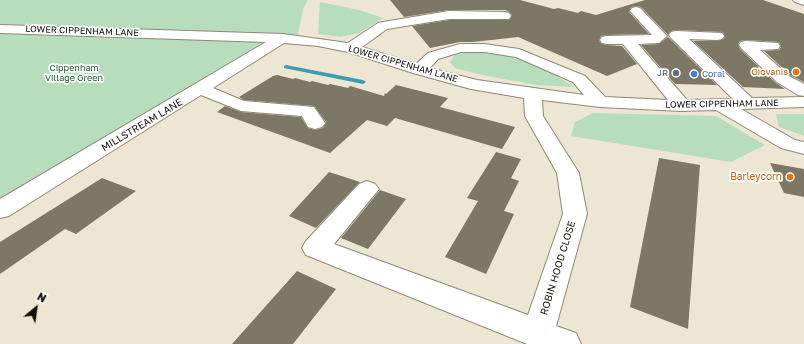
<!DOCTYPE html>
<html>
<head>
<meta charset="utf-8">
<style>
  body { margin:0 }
  #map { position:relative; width:804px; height:344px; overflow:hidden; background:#ece6d2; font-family:"Golos Text",sans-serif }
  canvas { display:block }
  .north { position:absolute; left:16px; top:288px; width:40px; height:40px; -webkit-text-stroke:3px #fff; paint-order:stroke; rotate:29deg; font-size:11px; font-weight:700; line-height:16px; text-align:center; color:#100e08 }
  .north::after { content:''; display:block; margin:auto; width:14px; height:18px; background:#100e08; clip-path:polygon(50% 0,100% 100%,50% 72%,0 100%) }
</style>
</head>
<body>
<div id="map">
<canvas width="804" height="344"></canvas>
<div class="north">N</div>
</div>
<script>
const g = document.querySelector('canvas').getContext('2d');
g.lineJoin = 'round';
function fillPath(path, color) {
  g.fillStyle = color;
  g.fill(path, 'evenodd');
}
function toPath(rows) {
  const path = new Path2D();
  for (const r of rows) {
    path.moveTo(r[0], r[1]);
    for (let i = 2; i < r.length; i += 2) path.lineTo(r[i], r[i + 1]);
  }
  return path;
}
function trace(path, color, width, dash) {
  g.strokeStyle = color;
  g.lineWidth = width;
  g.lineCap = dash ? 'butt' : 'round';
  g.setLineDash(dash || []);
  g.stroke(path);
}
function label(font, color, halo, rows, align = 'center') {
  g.font = font + ' "Golos Text",sans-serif';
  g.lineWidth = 3.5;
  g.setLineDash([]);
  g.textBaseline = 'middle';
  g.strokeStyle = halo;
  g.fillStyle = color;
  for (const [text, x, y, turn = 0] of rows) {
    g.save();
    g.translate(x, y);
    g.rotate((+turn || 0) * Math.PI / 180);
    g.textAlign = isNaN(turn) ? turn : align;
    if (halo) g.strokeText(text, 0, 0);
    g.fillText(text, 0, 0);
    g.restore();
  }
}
fillPath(toPath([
  [0,0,308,0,303,9,298,35,261,51,0,200],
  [320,2,359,10,383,18,359,33,340,37,318,34],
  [472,51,496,53,523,60,550,72,574,87,536,85,487,76,455,68,450,62,455,55],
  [593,113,716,116,765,145,731,162,571,136,575,122],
  [776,114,804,114,804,136,779,127]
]), '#b7ddbd');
fillPath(toPath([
  [286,65,363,80,366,82,363,84,284,68,284,66,286,65]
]), '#3e9cb0');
fillPath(toPath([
  [390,0,520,0,554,9,558,8,578,13,581,11,596,15,645,0,763,0,804,14,804,82,790,75,764,51,779,50,781,47,779,42,746,40,740,41,738,44,740,49,776,83,785,89,743,87,693,41,722,40,725,37,723,32,676,30,671,31,668,35,641,7,636,6,631,7,629,12,649,34,607,35,601,36,599,41,602,44,607,45,622,46,637,64,607,76,518,37,473,42,460,42,430,48,412,26,449,20,509,20,512,15,509,12,505,10,449,10,404,17],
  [668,37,717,85,675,84,641,45,659,44],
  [277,75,293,79,295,78,310,82,312,81,328,85,330,84,348,88,350,86,384,96,385,93,386,94,396,85,448,98,440,107,515,127,502,149,395,118,387,126,367,120,330,153,217,112,225,106,241,112,301,117,308,128,315,130,323,128,326,122,314,106,244,100,239,97,273,76],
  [496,152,521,159,511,178,519,181,504,211,514,214,486,274,445,257,478,201,467,198],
  [659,158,700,165,688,329,630,307],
  [770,163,804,169,804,197,784,193],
  [329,172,360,182,316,228,289,216],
  [102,178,136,191,76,234,65,229,0,274,0,242],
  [380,190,406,199,368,249,341,238],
  [297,271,336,289,293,344,232,344]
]), '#7d7865');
const minor = toPath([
  [793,0,804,0,804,5,795,2,793,0],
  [636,7,640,8,667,36,659,43,638,44,687,100,733,99,671,38,669,35,671,32,676,31,722,33,724,36,722,39,717,40,689,39,752,98,804,97,804,107,741,109,795,140,804,142,804,154,781,148,716,110,682,111,600,107,542,100,543,116,579,173,587,214,556,326,576,333,581,344,527,344,306,255,302,248,306,241,359,184,367,181,375,184,379,189,334,244,528,315,563,214,557,173,525,116,524,98,471,89,413,73,348,52,318,46,284,43,213,88,244,101,314,107,325,123,322,127,315,129,308,127,302,116,241,111,201,95,9,216,0,218,0,199,266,42,0,33,0,25,283,34,348,43,378,23,383,22,449,11,505,12,509,13,511,16,509,19,449,19,387,29,362,47,416,64,428,53,460,44,484,44,519,49,585,76,605,97,668,100,623,44,607,44,602,43,600,40,602,37,607,36,652,35,630,11,632,8,636,7],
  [461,52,484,52,516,57,573,82,584,95,477,80,430,68,438,59,461,52],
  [746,41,778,43,780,46,778,49,760,50,789,76,804,84,804,96,798,95,777,82,741,48,739,45,741,42,746,41]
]);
trace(minor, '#8e8876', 2);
fillPath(minor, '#fff');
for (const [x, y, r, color] of [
  [796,72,4,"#e8710a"],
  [676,73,4,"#5c6f8a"],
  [694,74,4,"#3f7fe0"],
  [790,177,4,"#e8710a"]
]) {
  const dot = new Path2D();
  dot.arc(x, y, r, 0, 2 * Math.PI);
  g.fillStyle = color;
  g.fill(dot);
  trace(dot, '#fff', 1.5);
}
label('9px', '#100e08', '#fff', [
  ["LOWER CIPPENHAM LANE",82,31,2],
  ["LOWER CIPPENHAM LANE",403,64,16],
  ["LOWER CIPPENHAM LANE",722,104,-1]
]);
label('9px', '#1b592c', '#fff', [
  ["Cippenham",74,68],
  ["Village Green",74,78]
]);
label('9px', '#c56008', '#fff', [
  ["Giovanis",788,72]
], 'right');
label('9px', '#4e5e75', '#fff', [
  ["JR",668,73]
], 'right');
label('9px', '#366cbe', '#fff', [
  ["Coral",702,74]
], 'left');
label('10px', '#100e08', '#fff', [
  ["MILLSTREAM LANE",142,125,-31],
  ["ROBIN HOOD CLOSE",558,268,-73]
]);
label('10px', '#c56008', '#fff', [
  ["Barleycorn",782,177]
], 'right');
</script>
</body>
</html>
